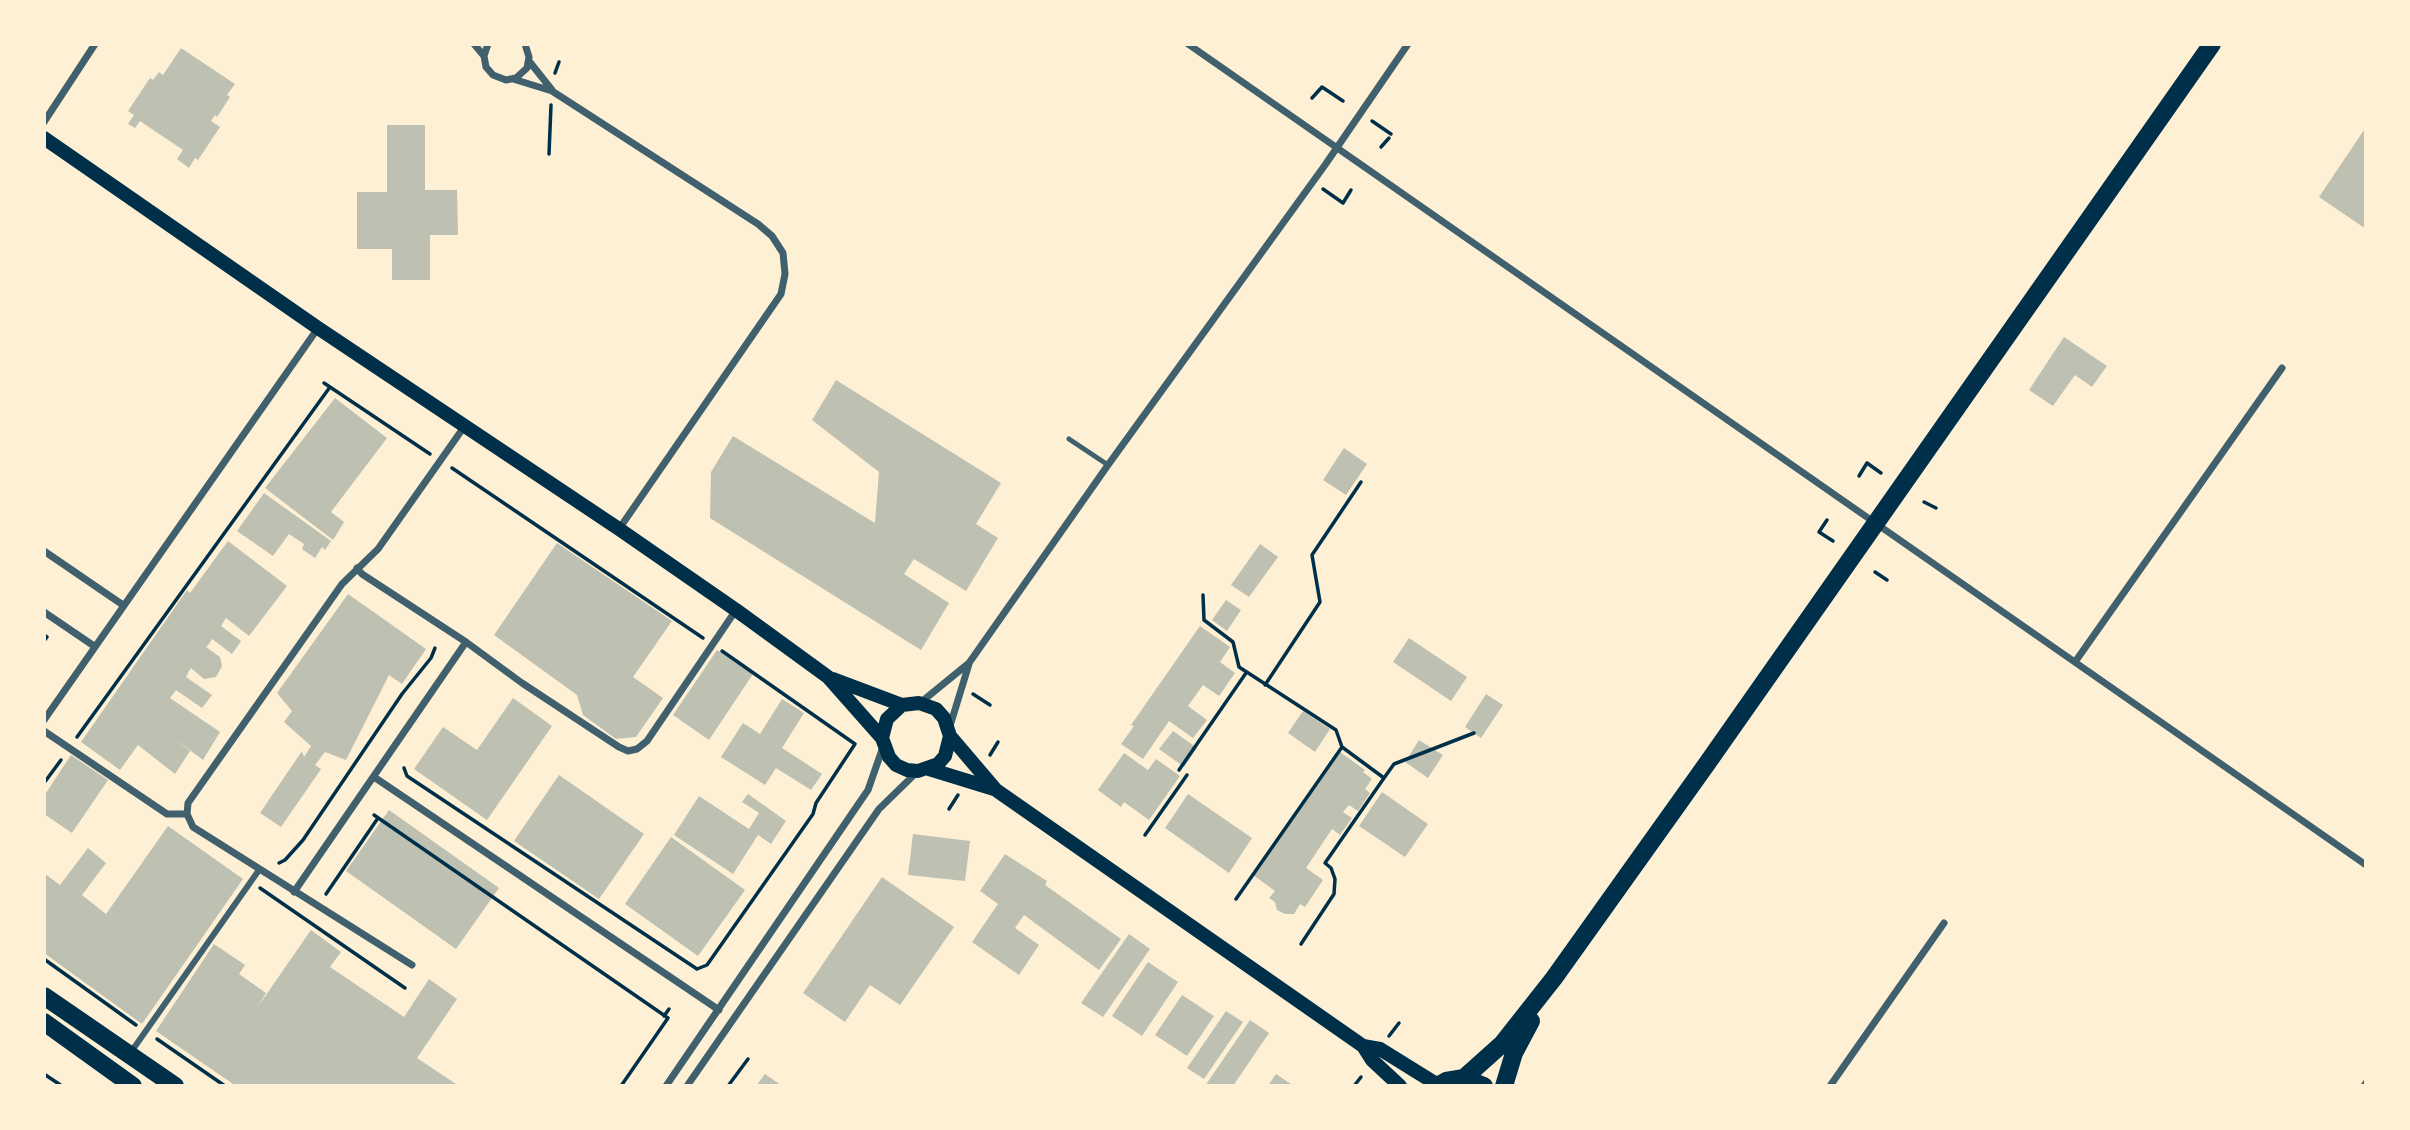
<!DOCTYPE html>
<html>
<head>
<meta charset="utf-8">
<style>
  body { margin:0 }
  #map { position:relative; width:2410px; height:1130px; overflow:hidden; background:#fdf0d5; font-family:"Archivo Narrow",sans-serif }
  canvas { display:block }
  .frame { position:absolute; inset:0; border:46px solid #fdf0d5; pointer-events:none }
</style>
</head>
<body>
<div id="map">
<canvas width="2410" height="1130"></canvas>
<div class="frame"></div>
</div>
<script>
const g = document.querySelector('canvas').getContext('2d');
g.lineJoin = 'round';
function fillPath(path, color) {
  g.fillStyle = color;
  g.fill(path, 'evenodd');
}
function toPath(rows) {
  const path = new Path2D();
  for (const r of rows) {
    path.moveTo(r[0], r[1]);
    for (let i = 2; i < r.length; i += 2) path.lineTo(r[i], r[i + 1]);
  }
  return path;
}
function trace(path, color, width, dash) {
  g.strokeStyle = color;
  g.lineWidth = width;
  g.lineCap = dash ? 'butt' : 'round';
  g.setLineDash(dash || []);
  g.stroke(path);
}
fillPath(toPath([
  [181,48,235,84,227,95,230,97,217,117,215,115,211,121,220,127,198,160,195,158,189,168,177,159,183,150,140,121,135,128,128,124,134,115,128,111,150,78,153,80,159,72,163,75],
  [387,125,425,125,425,190,457,190,458,235,430,235,430,280,392,280,392,249,357,249,357,192,387,192],
  [2366,127,2366,229,2319,197],
  [2064,337,2107,366,2092,387,2075,375,2053,406,2029,390],
  [836,380,1001,483,976,524,998,538,966,591,914,559,904,574,949,603,921,650,710,518,711,472,733,436,875,523,879,472,812,420],
  [335,398,387,438,331,512,344,522,333,540,265,488],
  [1344,448,1367,464,1346,495,1323,480],
  [264,493,331,541,325,550,322,547,315,558,302,549,304,544,289,534,273,556,237,531],
  [228,541,287,586,249,636,226,618,221,626,241,641,232,654,212,639,209,644,206,647,220,657,222,666,216,677,204,679,191,668,188,673,186,677,212,695,202,708,176,690,170,698,220,732,203,760,175,739,190,751,175,774,138,745,120,770,81,742,187,590,190,593],
  [557,543,672,621,633,677,663,698,636,737,616,739,583,715,577,695,494,635],
  [1260,544,1278,557,1249,597,1231,585],
  [348,594,426,649,402,684,389,675,346,760,325,752,315,765,321,769,281,827,260,813,302,751,304,757,311,746,284,722,292,711,277,693],
  [1226,600,1241,610,1227,631,1212,620],
  [1200,626,1230,647,1220,662,1235,673,1219,696,1203,685,1188,706,1207,720,1193,738,1169,721,1143,759,1121,744,1134,726,1131,725],
  [1409,638,1467,677,1451,701,1393,662],
  [717,650,753,674,709,740,673,715],
  [1486,694,1503,705,1481,738,1465,727],
  [513,698,552,726,487,820,414,769,443,727,477,750],
  [782,699,804,713,782,748,822,774,811,790,776,768,765,785,721,757,743,723,760,734],
  [1303,711,1330,729,1315,752,1288,733],
  [1173,731,1197,748,1184,767,1159,749],
  [1419,740,1443,755,1428,778,1405,762],
  [1340,752,1365,770,1363,772,1372,779,1365,789,1370,793,1358,811,1349,805,1343,812,1352,818,1340,835,1332,829,1306,868,1323,880,1305,907,1300,904,1294,914,1285,914,1277,910,1275,902,1269,898,1275,891,1253,875],
  [1124,753,1148,770,1156,759,1180,776,1149,820,1124,802,1121,807,1098,790],
  [71,755,108,780,72,833,44,814,44,796],
  [559,775,644,834,599,899,514,841],
  [1382,792,1428,824,1405,857,1359,826],
  [748,794,786,821,771,844,758,835,733,874,674,835,699,796,749,829,759,813,742,802],
  [1188,794,1252,838,1229,873,1165,828],
  [389,810,499,888,456,949,346,871],
  [168,826,243,879,142,1024,44,953,44,873,60,885,88,848,106,863,82,895,106,914],
  [913,834,970,841,965,881,908,875],
  [671,837,745,890,698,956,625,904],
  [1005,854,1047,881,1045,885,1121,939,1099,970,1024,915,1015,928,1039,945,1019,975,972,942,998,904,980,891],
  [882,877,954,927,900,1005,870,985,845,1022,803,993],
  [311,930,341,952,330,967,404,1017,429,979,457,999,417,1058,459,1086,236,1086,156,1031,214,944,245,965,239,974,266,993,257,1008],
  [1129,934,1150,949,1103,1017,1081,1003],
  [1148,962,1178,982,1142,1036,1112,1016],
  [1182,995,1214,1016,1187,1056,1155,1035],
  [1226,1011,1243,1022,1204,1079,1187,1068],
  [1250,1020,1269,1033,1233,1086,1205,1086],
  [765,1074,782,1086,756,1086],
  [1276,1074,1294,1086,1268,1086]
]), '#bec0b2');
trace(toPath([
  [555,73,559,62],
  [1312,98,1322,87,1343,101],
  [1372,121,1391,134],
  [1381,147,1389,138],
  [549,154,551,105],
  [1323,189,1343,203,1351,190],
  [324,383,430,454],
  [1867,463,1881,473],
  [452,468,703,638],
  [1859,476,1867,463],
  [1924,502,1936,508],
  [1827,520,1819,532,1833,541],
  [1875,572,1887,580],
  [1203,595,1204,620,1233,642,1239,667,1336,730,1342,747],
  [44,635,47,637,44,641],
  [1265,685,1320,602,1312,555,1361,482],
  [973,694,990,705],
  [77,737,330,387],
  [990,755,998,742],
  [404,768,407,776,697,969],
  [1179,770,1246,673],
  [1384,778,1394,764,1474,733],
  [44,783,61,760],
  [949,809,958,795],
  [374,815,668,1018,621,1086],
  [1145,835,1187,775],
  [279,863,285,860,303,840,402,694,431,658,435,648],
  [260,888,405,988],
  [326,894,378,818],
  [1236,899,1342,747,1384,778,1325,863,1331,868,1335,879,1334,894,1301,944],
  [44,959,136,1025],
  [697,969,707,965,813,814,816,803,855,744,722,651],
  [664,1016,669,1009],
  [1389,1036,1399,1023],
  [157,1039,225,1086],
  [44,1074,62,1086],
  [728,1086,748,1059],
  [1354,1086,1361,1077]
]), '#003049', 3.5);
trace(toPath([
  [1069,439,1108,465]
]), '#3f606c', 5);
trace(toPath([
  [131,1052,259,870]
]), '#3f606c', 6);
trace(toPath([
  [474,44,484,56],
  [488,44,484,56,486,67,493,75,506,80,516,78,527,68,529,57,525,44],
  [1188,44,2366,865],
  [529,61,552,90],
  [513,79,552,91,758,224,772,236,783,253,785,274,781,294,619,529],
  [44,122,95,44],
  [44,551,123,605],
  [357,568,362,574,466,642,522,683,619,747,628,751,637,749,647,741,736,610],
  [44,612,94,646],
  [2075,662,2282,368],
  [920,703,969,663,1108,465,1325,165,1408,44],
  [44,720,318,328],
  [950,726,969,664],
  [44,731,167,814,187,814],
  [374,777,719,1010],
  [294,892,466,642],
  [412,965,193,827,187,814,188,803,342,584,378,549,464,427],
  [666,1086,868,790,883,747],
  [687,1086,879,809,918,771],
  [1830,1086,1944,923],
  [2364,1086,2366,1083]
]), '#3f606c', 7);
trace(toPath([
  [44,138,318,328,619,529,736,610,828,677,882,738],
  [833,679,902,705],
  [950,736,945,756,938,764,918,771,907,770,896,765,889,757,882,738,887,719,902,705,919,703,936,709,944,718,950,736,996,790,1363,1046,1372,1060,1400,1086],
  [929,769,994,789],
  [1363,1046,1380,1049,1438,1085]
]), '#003049', 14);
trace(toPath([
  [44,996,175,1086],
  [44,1022,133,1086],
  [1464,1078,1502,1044,1554,978,1706,765,2212,44],
  [1437,1086,1446,1081,1464,1078,1484,1086],
  [1504,1086,1514,1053,1531,1021]
]), '#003049', 18);
</script>
</body>
</html>
